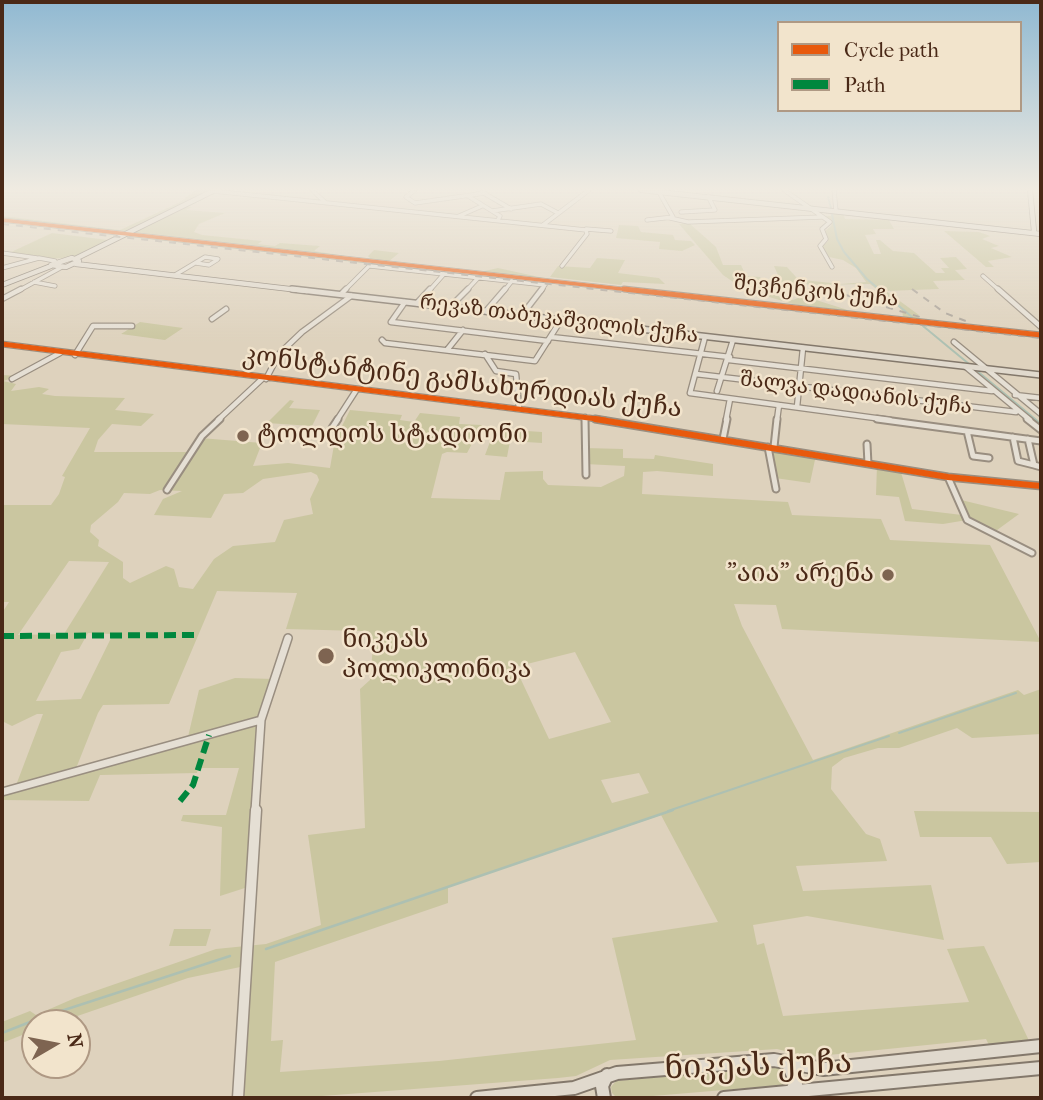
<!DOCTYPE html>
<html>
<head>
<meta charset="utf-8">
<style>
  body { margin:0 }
  #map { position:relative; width:1043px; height:1100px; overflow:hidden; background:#ded2bd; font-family:"IM FELL French Canon",serif }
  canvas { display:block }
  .frame { position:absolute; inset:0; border:4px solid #4a2917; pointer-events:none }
  .legend { position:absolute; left:777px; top:21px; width:245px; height:91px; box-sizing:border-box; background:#f2e4cc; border:2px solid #af9984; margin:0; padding:9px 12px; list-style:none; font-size:21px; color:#4a2917 }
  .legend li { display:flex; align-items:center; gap:14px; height:35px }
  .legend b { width:35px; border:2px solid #af9984 }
  .north { position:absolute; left:21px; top:1009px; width:70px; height:70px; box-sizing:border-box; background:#f2e4cc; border:2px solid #af9984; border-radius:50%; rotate:80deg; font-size:19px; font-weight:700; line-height:28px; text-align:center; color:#4a2917 }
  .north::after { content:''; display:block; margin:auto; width:24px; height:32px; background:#7e6451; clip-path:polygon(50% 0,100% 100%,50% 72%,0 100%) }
</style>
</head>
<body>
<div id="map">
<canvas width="1043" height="1100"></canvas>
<div class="frame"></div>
<ul class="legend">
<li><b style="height:9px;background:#e8590c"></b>Cycle path</li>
<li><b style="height:9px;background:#00873e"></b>Path</li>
</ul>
<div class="north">N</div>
</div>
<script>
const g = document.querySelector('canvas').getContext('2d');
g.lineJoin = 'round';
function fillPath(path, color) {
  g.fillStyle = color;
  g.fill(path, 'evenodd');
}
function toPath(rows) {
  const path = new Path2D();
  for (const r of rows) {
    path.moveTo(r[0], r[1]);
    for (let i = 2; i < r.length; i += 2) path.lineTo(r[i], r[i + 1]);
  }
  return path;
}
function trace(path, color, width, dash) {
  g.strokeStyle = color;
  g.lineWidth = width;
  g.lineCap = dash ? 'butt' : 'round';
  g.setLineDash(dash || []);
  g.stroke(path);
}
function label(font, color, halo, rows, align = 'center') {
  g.font = font + ' "IM FELL French Canon","Noto Serif Georgian",serif';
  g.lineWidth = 5;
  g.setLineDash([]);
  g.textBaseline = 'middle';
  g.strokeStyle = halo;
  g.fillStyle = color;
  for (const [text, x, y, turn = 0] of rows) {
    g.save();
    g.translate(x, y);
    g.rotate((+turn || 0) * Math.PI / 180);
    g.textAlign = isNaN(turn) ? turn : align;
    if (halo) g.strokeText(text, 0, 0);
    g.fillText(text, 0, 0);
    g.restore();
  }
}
fillPath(toPath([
  [196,190,212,190,117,235,2,223,2,216,120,230,178,203],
  [187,206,192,207,186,210,225,213,199,224,194,232,202,235,262,241,258,244,275,246,280,243,320,246,314,251,372,260,368,256,374,250,399,253,388,262,480,272,498,268,553,280,551,284,120,236,130,234],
  [830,211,843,212,845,219,889,220,894,229,873,229,876,234,865,235,874,254,881,254,876,240,880,240,893,251,914,253,936,273,945,273,941,268,949,268,940,258,956,257,967,269,955,270,965,280,933,281,939,289,886,291,919,315,917,316,920,319,903,317,902,310,870,284,808,285,803,280,841,284,866,282,856,268,843,260,829,257,822,247,828,241,825,231,831,226,832,221,821,216,831,216],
  [689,223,716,247,723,265,741,265,746,276,760,277,769,290,763,292,793,300,803,296,796,286,781,282,774,266,787,267,805,287,819,298,816,300,851,311,793,304,745,290,723,275,679,224],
  [619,225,638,226,641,232,673,235,675,240,691,241,695,245,682,251,659,249,660,242,616,238],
  [944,231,979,232,990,236,982,239,999,246,991,248,1012,257,988,261,994,267,986,267],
  [52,233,108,240,73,257,51,259,9,253],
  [597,258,625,260,618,273,659,278,665,284,623,282,621,285,550,277,558,266,590,268],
  [140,322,183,328,165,340,121,334],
  [2,375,19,376,3,381,16,384,11,391,39,387,49,389,42,394,55,396,125,398,115,410,154,414,141,426,112,424,98,440,94,452,192,452,200,438,262,443,253,466,288,463,330,468,334,445,327,438,336,438,350,410,402,415,400,420,414,422,420,413,460,417,459,424,482,425,467,453,447,452,442,454,431,498,500,500,505,472,543,471,543,479,548,485,601,487,624,476,625,466,585,464,585,448,623,449,623,458,654,459,655,455,713,464,713,476,657,471,643,472,642,494,788,502,792,515,881,519,890,540,990,545,1041,642,782,629,776,605,734,604,742,626,813,760,1018,690,1024,695,1041,689,1041,734,972,738,957,728,899,748,878,748,844,758,832,767,831,789,866,834,880,839,887,861,796,866,803,891,931,885,944,940,807,916,753,925,757,945,764,943,783,1016,969,1002,947,949,984,946,1032,1047,992,1051,986,1039,809,1057,777,1049,610,1060,576,1076,558,1078,296,1098,238,1098,245,966,188,978,57,1023,35,1023,35,1030,2,1043,2,1022,30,1011,36,1015,75,998,216,949,266,944,321,925,308,835,365,828,360,689,370,680,373,647,361,631,286,629,297,593,217,591,169,704,103,705,98,713,75,771,187,741,199,690,235,678,275,679,261,720,251,886,220,896,222,827,181,821,183,815,226,815,239,768,198,768,197,773,100,775,89,801,2,800,2,792,15,788,43,714,37,714,12,726,2,721,2,613,9,602,2,602,2,505,51,505,59,494,65,477,62,476,90,428,2,424],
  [311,472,317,475,319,480,310,499,313,514,284,520,275,542,233,546,214,559,193,589,179,587,174,569,166,566,130,583,123,578,123,562,98,546,99,540,90,532,91,525,118,502,124,493,150,494,160,490,182,491,163,499,154,515,211,518,224,494,243,493,263,479],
  [69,561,109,562,64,634,18,635],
  [88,633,113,634,81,699,36,701,61,652,79,649],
  [575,652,611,722,549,739,515,667],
  [639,773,649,793,612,803,601,780],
  [661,815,718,922,612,938,636,1040,439,1061,280,1072,283,1040,271,1041,275,962,448,903,448,887],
  [290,400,294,401,289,408,320,410,312,426,267,423],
  [495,429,542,432,542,443,510,441,507,457,485,455],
  [768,447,816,455,810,483,775,478],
  [877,465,900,469,912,509,962,515,957,499,1019,514,993,533,967,520,943,524,905,521,899,497,876,495],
  [914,811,1041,812,1041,862,1007,864,991,837,920,837],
  [174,929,211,929,206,946,169,946],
  [778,1067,784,1069,788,1079,783,1085,629,1098,617,1098,612,1093,611,1087,616,1081]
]), '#cac6a0');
trace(toPath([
  [828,197,831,208],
  [832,214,837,239,844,252,867,279,912,317],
  [923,326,969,364],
  [976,370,1041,424],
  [899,733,1016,693],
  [668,811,889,736]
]), '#adc0b2', 2);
trace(toPath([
  [266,949,673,810],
  [52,1014,230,956],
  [2,1033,35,1020]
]), '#adc0b2', 2.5);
const minorFar4 = toPath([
  [312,190,325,202],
  [415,190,406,197,415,203,485,193],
  [784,190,830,222,822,229,826,239,820,246,832,267],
  [834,190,836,211],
  [213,191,586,230,587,234,562,266],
  [482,192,511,209],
  [468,196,500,216,498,220],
  [492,211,541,204,558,213],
  [681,212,715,210,708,196],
  [459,216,482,206],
  [670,218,688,222,822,217],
  [2,220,640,291],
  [647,220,673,217,660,194,662,190],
  [543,225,589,190],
  [586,229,611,231],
  [2,253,37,258],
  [196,263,209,265,217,260],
  [370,266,545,285],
  [2,268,39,258,55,261],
  [175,275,205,257,218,259],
  [983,276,1000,291],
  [34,282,55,286],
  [18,291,62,267],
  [344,291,369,266],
  [429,291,444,274],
  [466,291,478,278],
  [504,291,512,281],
  [541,291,545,285]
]);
const minorFar3 = toPath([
  [624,289,1041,335],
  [998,289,1041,327],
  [341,294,346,289],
  [2,299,21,289],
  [417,303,430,289],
  [450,307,468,289],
  [486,311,505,289],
  [522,315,542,289],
  [212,319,226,309],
  [391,322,548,341],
  [391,322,405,302],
  [551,337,730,357],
  [705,337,690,393,890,420],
  [382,340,385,343,535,361,561,320],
  [954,342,1041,414],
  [2,344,605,420],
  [447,350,463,330],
  [485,354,496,371,516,374,519,408],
  [75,355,93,326,132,326],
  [729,360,992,391],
  [966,367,1030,420],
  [696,374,1016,412],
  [12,379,60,353],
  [266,379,279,354,302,332,351,296],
  [717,391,733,340],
  [1015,395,1041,398],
  [797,407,803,348],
  [585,417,585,420],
  [218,420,262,379],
  [337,420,357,389],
  [726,420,730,399],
  [777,420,779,405]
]);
const minorFar2 = toPath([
  [585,419,586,475],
  [595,419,948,477,1041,486],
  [877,419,1041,441],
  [1027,419,1041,430],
  [332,428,338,419],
  [967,431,973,456,989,458],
  [1013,437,1018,461,1034,465],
  [723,439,727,419],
  [1028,439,1034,465,1041,467],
  [867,444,868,464],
  [768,447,776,489],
  [774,447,777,419],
  [948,477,967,520,1032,553],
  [167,490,202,436,220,419]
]);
const minorFar1 = toPath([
  [2,792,261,720],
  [255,811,261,720,288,638]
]);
const minor = toPath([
  [238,1098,256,810]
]);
const majorFar2 = toPath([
  [641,190,1041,234],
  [1030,190,1034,231],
  [72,258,79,261,66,267,51,265,72,258],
  [75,259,215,190],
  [76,264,307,291],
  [2,285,51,266]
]);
const majorFar1 = toPath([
  [292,289,1041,375]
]);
const major = toPath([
  [788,1064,796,1083,791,1092],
  [477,1098,574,1088,617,1073,774,1060,823,1069,1041,1046],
  [604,1098,602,1086,607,1075],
  [724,1098,1041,1068]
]);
trace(minorFar4, '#998e80', 5);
trace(minorFar3, '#998e80', 7);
trace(minorFar2, '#998e80', 9);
trace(minorFar1, '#998e80', 10);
trace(minor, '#998e80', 13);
trace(majorFar2, '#83786b', 6);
trace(majorFar1, '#83786b', 8);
trace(major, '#83786b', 16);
trace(minorFar4, '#e5dfd4', 3.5);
trace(minorFar3, '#e5dfd4', 4.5);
trace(minorFar2, '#e5dfd4', 5);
trace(minorFar1, '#e5dfd4', 7);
trace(minor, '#e5dfd4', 10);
trace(majorFar2, '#e0d9cd', 4.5);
trace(majorFar1, '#e0d9cd', 5);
trace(major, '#e0d9cd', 12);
trace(toPath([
  [2,224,1041,338],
  [819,287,920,317],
  [912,289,945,313,971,323]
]), '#aaa298', 2, [7, 7]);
trace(toPath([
  [2,636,196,635],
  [180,801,193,785,209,735]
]), '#00873e', 6, [12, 6]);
trace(toPath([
  [2,220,640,291]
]), '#e8590c', 3.5);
trace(toPath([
  [624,289,1041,335],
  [2,344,605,420]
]), '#e8590c', 5);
trace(toPath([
  [595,419,948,477,1041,486]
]), '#e8590c', 6);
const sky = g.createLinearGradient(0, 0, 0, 344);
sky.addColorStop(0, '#90b9d2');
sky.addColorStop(0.55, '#f0ebe1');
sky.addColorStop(1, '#f0ebe100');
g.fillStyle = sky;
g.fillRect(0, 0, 1043, 344);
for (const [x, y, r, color] of [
  [243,436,7,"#7e6451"],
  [888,575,7,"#7e6451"],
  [326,656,9,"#7e6451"]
]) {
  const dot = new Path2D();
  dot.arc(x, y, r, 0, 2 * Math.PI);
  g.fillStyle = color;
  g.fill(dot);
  trace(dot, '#f2e4cc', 2.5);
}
label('21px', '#4a2917', '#f2e4cc', [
  ["შევჩენკოს ქუჩა",816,292,6],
  ["რევაზ თაბუკაშვილის ქუჩა",559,320,7],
  ["შალვა დადიანის ქუჩა",856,394,7]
]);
label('26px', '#4a2917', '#f2e4cc', [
  ["კონსტანტინე გამსახურდიას ქუჩა",462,383,7]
]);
label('26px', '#4a2917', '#f2e4cc', [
  ["ტოლდოს სტადიონი",257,436],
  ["\"აია\" არენა",874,575,"right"],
  ["ნიკეას",342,641],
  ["პოლიკლინიკა",342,671]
], 'left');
label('32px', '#4a2917', '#f2e4cc', [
  ["ნიკეას ქუჩა",758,1067,-2]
]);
</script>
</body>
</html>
